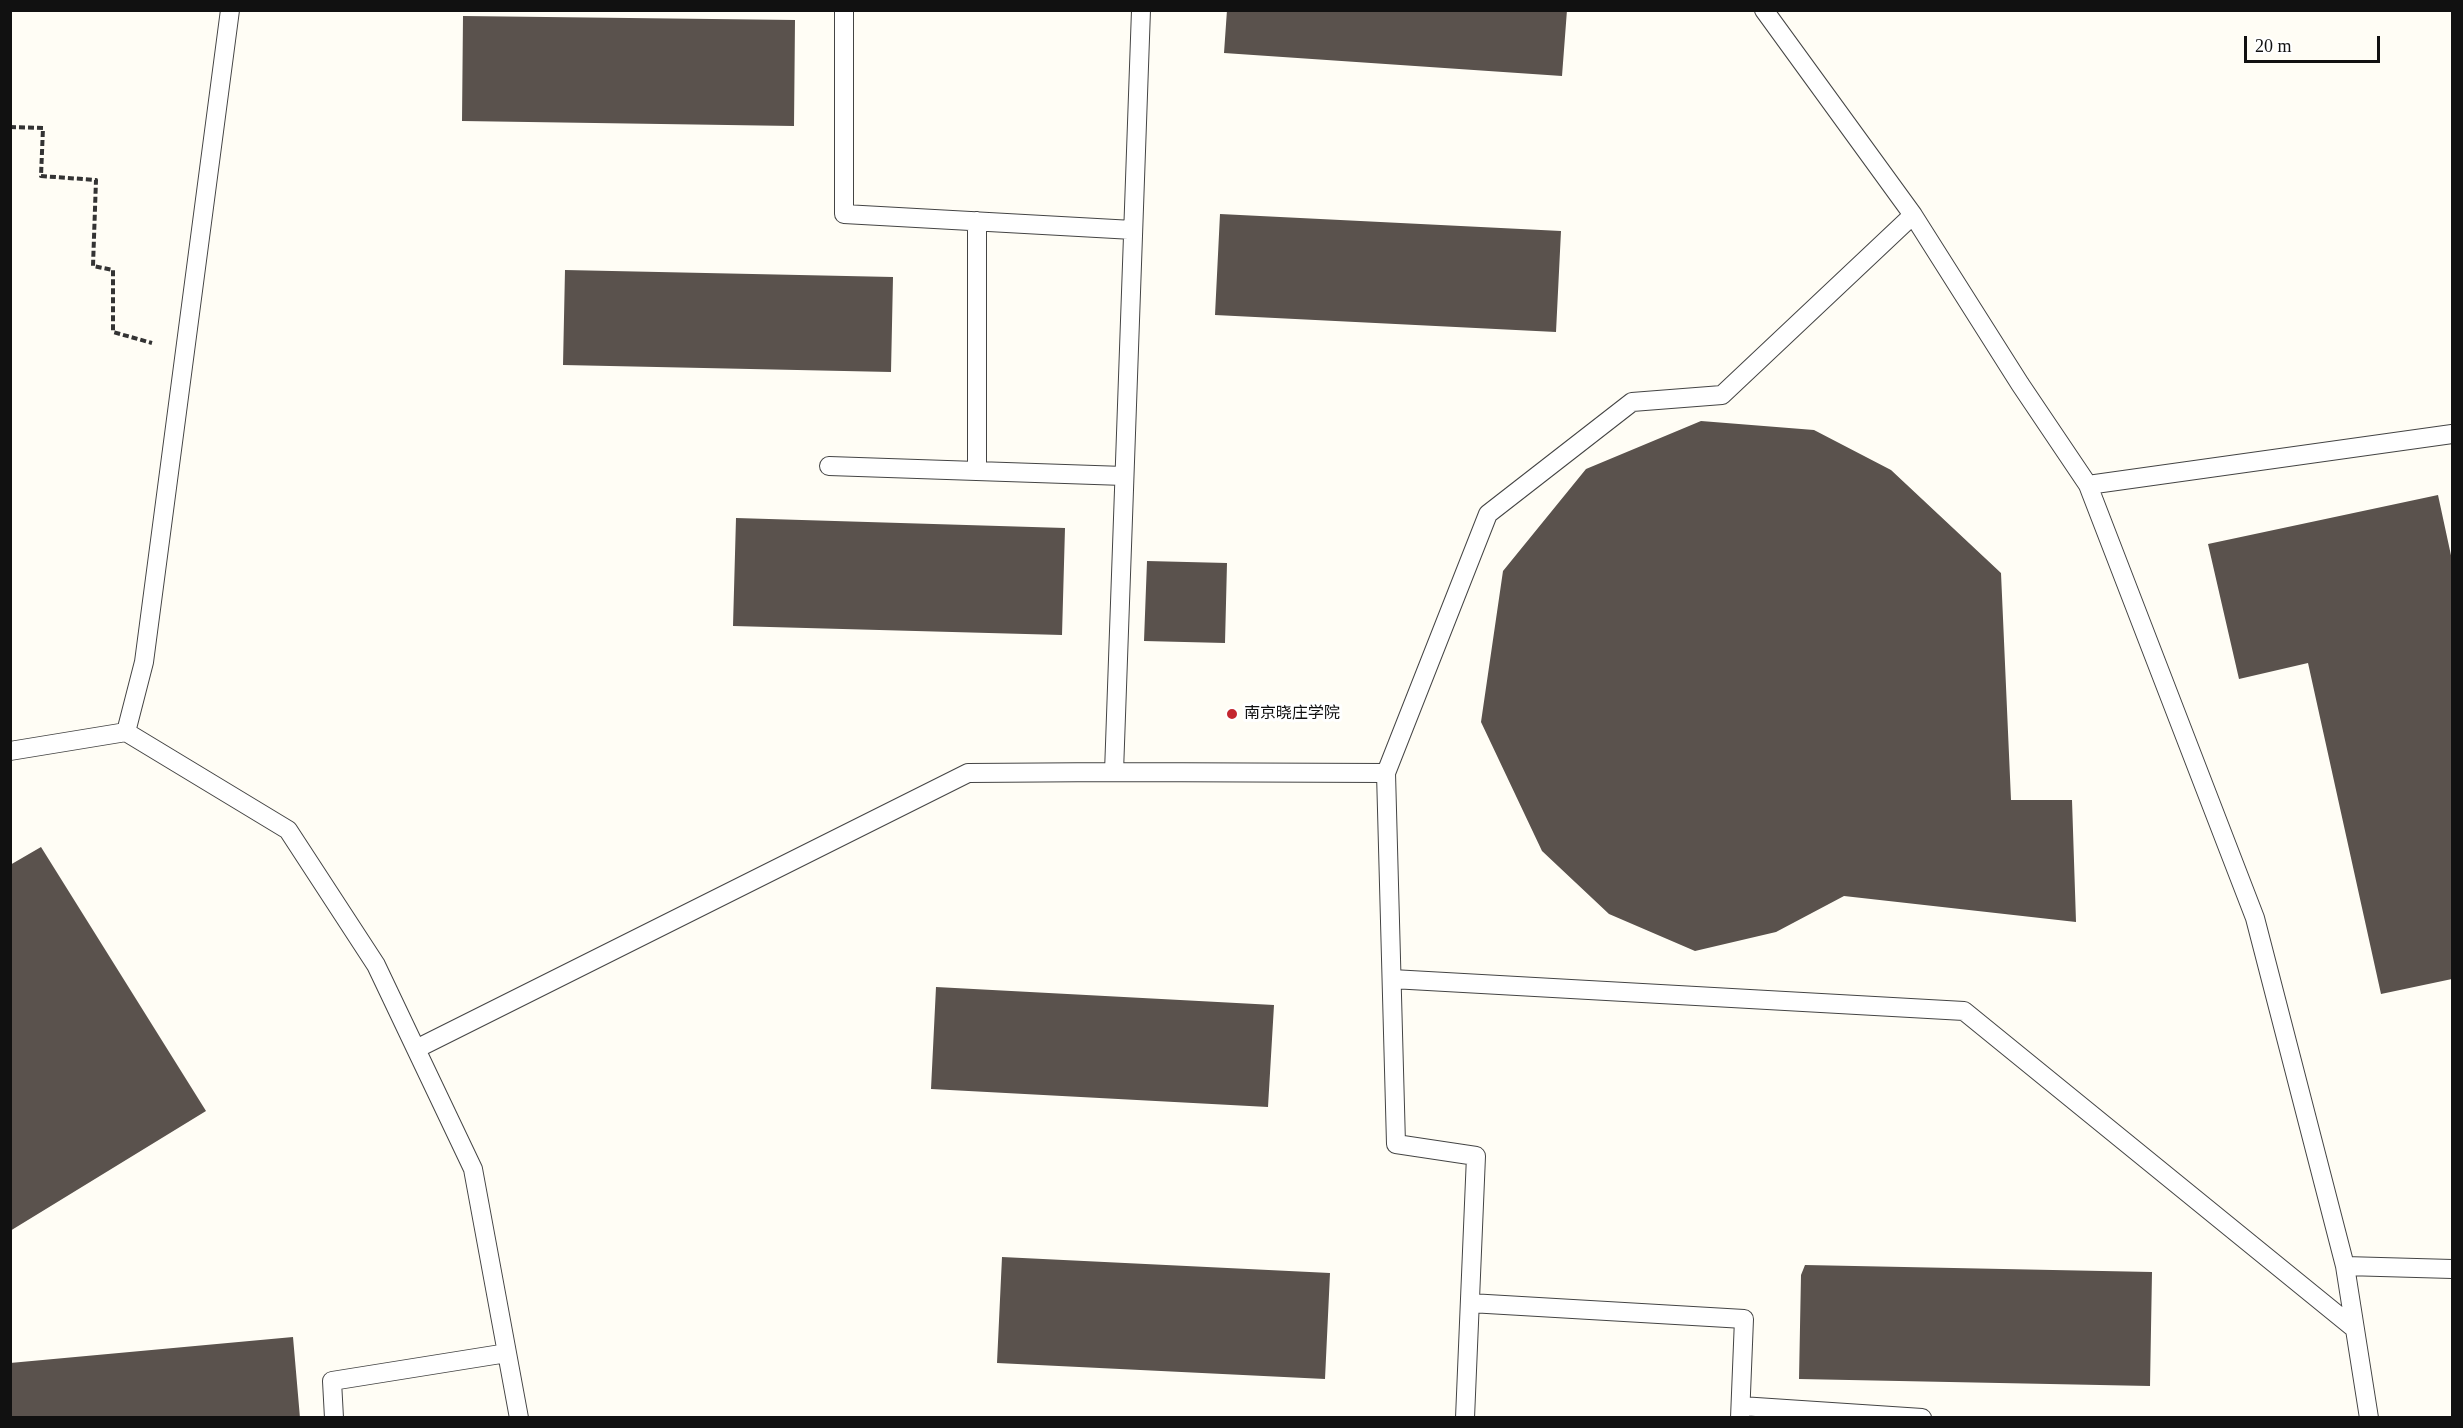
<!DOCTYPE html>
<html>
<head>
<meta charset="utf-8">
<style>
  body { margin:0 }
  #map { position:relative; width:2463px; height:1428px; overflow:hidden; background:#fffdf5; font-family:"Times New Roman",serif }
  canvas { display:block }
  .frame { position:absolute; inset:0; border:12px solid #111; pointer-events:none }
  .scale { position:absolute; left:2244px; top:36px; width:136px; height:27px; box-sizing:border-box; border:3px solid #111; border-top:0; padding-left:8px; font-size:18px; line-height:21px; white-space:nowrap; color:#111; -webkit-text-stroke:4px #fff; paint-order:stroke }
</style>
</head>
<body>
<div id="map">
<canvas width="2463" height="1428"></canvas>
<div class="frame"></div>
<div class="scale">20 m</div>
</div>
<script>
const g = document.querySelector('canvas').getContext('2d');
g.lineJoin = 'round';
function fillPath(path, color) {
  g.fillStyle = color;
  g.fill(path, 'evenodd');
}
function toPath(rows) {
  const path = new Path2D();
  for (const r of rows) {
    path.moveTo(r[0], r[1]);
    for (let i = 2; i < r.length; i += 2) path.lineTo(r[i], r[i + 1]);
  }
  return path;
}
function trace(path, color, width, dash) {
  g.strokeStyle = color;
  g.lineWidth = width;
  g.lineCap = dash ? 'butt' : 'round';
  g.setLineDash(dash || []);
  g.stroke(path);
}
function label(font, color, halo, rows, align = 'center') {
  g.font = font + ' "Times New Roman","Noto Sans SC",serif';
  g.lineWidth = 6;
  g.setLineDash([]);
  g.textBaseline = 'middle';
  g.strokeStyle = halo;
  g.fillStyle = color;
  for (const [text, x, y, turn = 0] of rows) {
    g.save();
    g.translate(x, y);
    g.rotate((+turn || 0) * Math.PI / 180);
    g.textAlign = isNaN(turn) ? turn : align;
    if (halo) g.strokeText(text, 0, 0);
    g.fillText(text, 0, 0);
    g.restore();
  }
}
fillPath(toPath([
  [1227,10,1567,10,1562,76,1224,53],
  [463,16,795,20,794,126,462,121],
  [1220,214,1561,231,1556,332,1215,315],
  [565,270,893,277,891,372,563,365],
  [1701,421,1814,430,1891,470,2001,573,2011,800,2072,800,2076,922,1844,896,1776,932,1695,951,1609,914,1542,851,1481,722,1503,571,1586,469],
  [2438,495,2452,560,2452,979,2381,994,2308,663,2239,679,2208,544],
  [736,518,1065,528,1062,635,733,626],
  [1147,561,1227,563,1225,643,1144,641],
  [41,847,206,1111,10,1231,10,865],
  [936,987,1274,1005,1268,1107,931,1089],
  [1002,1257,1330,1273,1325,1379,997,1363],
  [1805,1265,2152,1272,2150,1386,1799,1379,1801,1275],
  [293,1337,300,1418,10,1418,10,1363]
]), '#5a524d');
const service = toPath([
  [844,10,844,214,1133,230],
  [1764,10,1913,215,2020,384,2088,485,2255,918,2345,1266,2369,1418],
  [829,466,1124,476],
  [977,471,977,221],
  [2088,485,2452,434],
  [126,732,144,662,230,10],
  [10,751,126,732,288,830,376,965,473,1169,519,1418],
  [1114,772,1386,773,1396,1144,1476,1156,1465,1418],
  [1386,773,1488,514,1632,402,1722,395,1913,215],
  [1392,979,1964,1011,2355,1329],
  [416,1049,968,773,1114,772,1141,10],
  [2345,1266,2452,1269],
  [1470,1303,1744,1319,1740,1418],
  [1741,1406,1922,1418],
  [334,1418,332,1381,507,1353]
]);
trace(service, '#444', 20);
trace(toPath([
  [10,127,43,128,41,176,96,180,93,266,113,270,113,332,152,343]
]), '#333', 4, [6, 3]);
trace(service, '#fff', 18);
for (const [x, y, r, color] of [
  [1232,714,6,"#c4262e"]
]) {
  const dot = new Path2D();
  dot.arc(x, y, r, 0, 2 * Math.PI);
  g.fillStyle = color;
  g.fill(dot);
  trace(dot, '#fff', 2);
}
label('16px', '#111', '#fff', [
  ["南京晓庄学院",1244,714]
], 'left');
</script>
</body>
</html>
